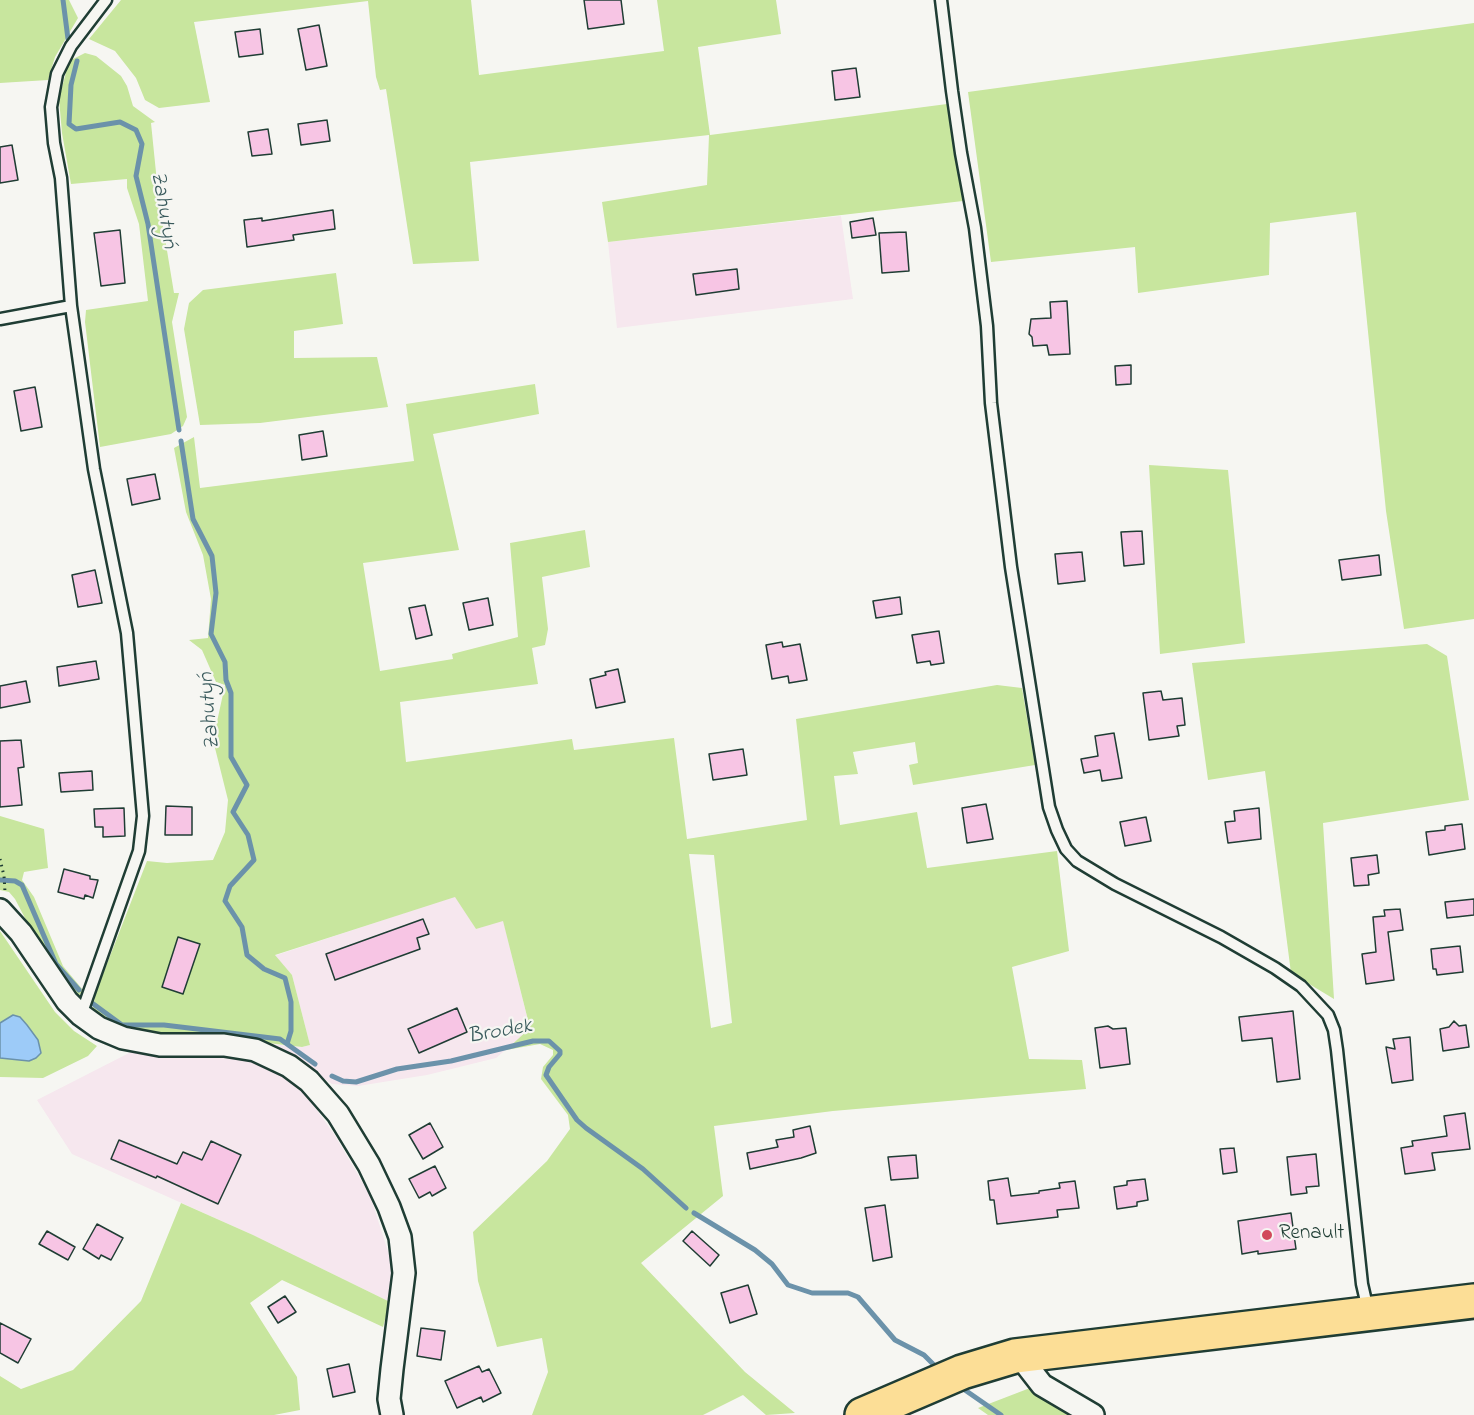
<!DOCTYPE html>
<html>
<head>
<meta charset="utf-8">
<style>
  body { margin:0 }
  canvas { display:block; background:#f6f6f2 }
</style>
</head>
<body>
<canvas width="1474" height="1415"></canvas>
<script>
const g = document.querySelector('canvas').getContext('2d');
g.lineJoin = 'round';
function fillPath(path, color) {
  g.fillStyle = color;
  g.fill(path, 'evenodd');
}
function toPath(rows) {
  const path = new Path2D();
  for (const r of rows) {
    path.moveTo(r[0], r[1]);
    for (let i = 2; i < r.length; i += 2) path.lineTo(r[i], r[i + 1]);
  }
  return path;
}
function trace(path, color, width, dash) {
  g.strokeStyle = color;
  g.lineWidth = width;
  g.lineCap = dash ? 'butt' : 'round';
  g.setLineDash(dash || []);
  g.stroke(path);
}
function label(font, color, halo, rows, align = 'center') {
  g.font = font + ' "Indie Flower",sans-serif';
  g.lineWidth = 4.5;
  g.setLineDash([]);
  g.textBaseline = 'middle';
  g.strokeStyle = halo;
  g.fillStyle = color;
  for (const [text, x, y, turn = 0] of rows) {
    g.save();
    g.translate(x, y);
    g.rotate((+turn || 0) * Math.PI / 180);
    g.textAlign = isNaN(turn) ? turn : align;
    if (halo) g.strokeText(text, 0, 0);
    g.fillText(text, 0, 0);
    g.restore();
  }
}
fillPath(toPath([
  [841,216,853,299,617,328,608,242],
  [456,896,476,929,503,920,530,1029,496,1058,427,1075,358,1086,332,1084,269,1044,302,1047,310,1045,292,975,274,956],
  [131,1052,249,1060,274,1069,306,1095,334,1134,370,1195,391,1261,390,1302,253,1235,72,1154,37,1100]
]), '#f6e7ee');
fillPath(toPath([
  [0,0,69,0,78,18,55,57,48,80,0,83],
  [121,0,471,0,479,75,664,51,657,0,776,0,781,34,698,47,710,135,947,104,963,201,608,242,602,202,707,185,709,135,470,162,479,261,413,264,386,89,380,90,376,77,368,1,194,22,210,102,159,108,145,100,136,78,115,51,89,39],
  [1474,23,1474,619,1404,629,1386,511,1356,212,1270,223,1269,275,1138,293,1135,247,991,262,968,92],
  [85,53,96,56,121,76,127,86,133,106,155,122,151,123,159,202,174,293,179,293,172,322,187,417,183,426,171,434,100,447,85,322,86,310,148,301,139,224,127,188,127,179,71,184,62,133,59,99,69,61],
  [336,273,343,324,294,331,294,358,377,357,388,407,260,423,200,425,184,329,189,303,203,290],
  [535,384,539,414,433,434,459,550,363,563,380,671,453,659,452,654,518,637,510,543,585,530,590,567,542,577,548,629,545,645,532,648,538,684,400,702,406,762,572,739,574,750,674,738,687,839,807,820,796,719,997,685,1022,688,1035,765,913,785,909,765,918,763,915,742,853,752,858,774,834,776,840,825,917,812,927,868,1057,851,1069,951,1012,967,1029,1059,1082,1060,1086,1089,833,1111,714,1126,723,1196,641,1263,745,1372,795,1413,766,1415,743,1395,703,1415,532,1415,548,1372,542,1338,497,1347,478,1281,473,1232,547,1161,570,1129,568,1115,541,1079,543,1067,553,1055,553,1050,540,1044,506,1050,530,1028,503,921,476,929,455,897,275,955,292,975,310,1045,302,1047,190,1034,117,1029,92,1012,96,992,147,861,167,863,213,860,225,832,228,800,213,740,225,685,216,682,202,650,189,640,208,638,211,599,203,555,186,512,174,448,194,437,200,488,414,461,406,404],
  [689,854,714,855,732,1023,711,1028],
  [1149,465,1228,470,1245,643,1160,654],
  [1427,644,1447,656,1469,800,1323,823,1334,999,1291,973,1265,771,1208,780,1192,663],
  [0,816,44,829,48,868,24,872,22,880,34,897,63,966,83,990,78,998,45,956,15,899,9,892,0,890],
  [0,931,55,1012,74,1031,97,1046,88,1056,43,1078,0,1077],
  [181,1203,253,1235,390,1302,383,1327,282,1280,250,1303,297,1377,300,1410,274,1415,0,1415,0,1376,21,1389,73,1370,141,1301],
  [1030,1388,1077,1415,988,1415,978,1408]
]), '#c8e69e');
const water = toPath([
  [13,1015,20,1017,27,1025,38,1040,41,1053,36,1058,29,1061,0,1058,0,1023,13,1015]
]);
fillPath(water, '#9dcbf8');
trace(water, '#6b92aa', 1.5);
trace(toPath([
  [63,0,68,39],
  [77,61,71,85,69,124,76,129,120,122,136,130,142,144,136,176,148,224,179,430],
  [181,441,193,519,212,556,216,593,211,634,225,662,226,680,231,693,231,757,247,785,233,812,248,835,254,860,230,886,225,901,242,927,247,955,264,969,285,978,291,1002,291,1031,287,1044],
  [0,880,15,881,22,885,56,964,79,990],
  [92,1003,122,1025,164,1025,280,1039,315,1064],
  [332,1076,343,1081,356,1082,397,1069,451,1061,533,1041,549,1041,560,1051,560,1054,549,1067,546,1075,577,1120,586,1128,643,1169,686,1208],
  [694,1213,755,1250,772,1264,788,1285,812,1293,848,1293,858,1297,895,1340,924,1355,934,1365],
  [962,1388,1001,1415]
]), '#6b92aa', 5);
const building = toPath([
  [584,0,621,0,624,24,588,29,584,0],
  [319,25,327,66,306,70,298,29,319,25],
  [260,29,263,54,239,57,235,32,260,29],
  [856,68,860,97,835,100,832,71,856,68],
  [327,120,330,141,301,145,298,124,327,120],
  [268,129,272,154,252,156,248,132,268,129],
  [12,145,18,180,0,183,0,147,12,145],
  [333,210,335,229,293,235,294,240,247,247,244,220,262,218,262,221,333,210],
  [873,218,876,235,852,238,850,222,873,218],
  [120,230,125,283,101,286,94,233,120,230],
  [906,232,909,271,882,273,879,233,906,232],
  [737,269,739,289,696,295,693,274,737,269],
  [1067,301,1070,354,1049,355,1047,345,1033,346,1032,337,1029,334,1031,319,1051,318,1050,302,1067,301],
  [1131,365,1131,384,1116,385,1115,366,1131,365],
  [35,387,42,427,21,431,14,391,35,387],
  [323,431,327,456,302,460,299,435,323,431],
  [155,474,160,499,132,505,127,479,155,474],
  [1142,531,1144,564,1124,566,1121,532,1142,531],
  [1082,552,1085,581,1058,584,1055,554,1082,552],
  [1379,555,1381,575,1342,580,1339,560,1379,555],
  [95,570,102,603,78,607,72,575,95,570],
  [900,597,902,614,876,618,873,601,900,597],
  [488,598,493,625,469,630,463,603,488,598],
  [425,605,432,635,416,639,409,608,425,605],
  [939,631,944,663,931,665,930,661,917,663,912,635,939,631],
  [782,642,783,647,800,644,807,680,789,683,788,676,772,679,766,645,782,642],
  [96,661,99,679,59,686,57,667,96,661],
  [618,669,625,702,596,708,590,679,606,675,605,672,618,669],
  [26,681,30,702,0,708,0,686,26,681],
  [1161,691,1163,700,1182,698,1185,725,1177,726,1179,736,1149,740,1143,693,1161,691],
  [1114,733,1122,778,1102,781,1100,770,1084,773,1081,759,1098,756,1095,736,1114,733],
  [21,740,24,767,18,768,22,805,0,807,0,741,21,740],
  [743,749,747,775,713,780,709,754,743,749],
  [92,771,93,790,61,792,59,773,92,771],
  [986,804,993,839,967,843,962,808,986,804],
  [166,806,192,807,192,835,165,835,166,806],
  [124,808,125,836,103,837,103,827,95,827,94,809,124,808],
  [1259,808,1261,839,1228,843,1225,822,1235,821,1234,811,1259,808],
  [1146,817,1151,841,1125,846,1120,822,1146,817],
  [1462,824,1465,849,1429,855,1426,832,1445,830,1445,826,1462,824],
  [1377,855,1379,873,1368,875,1369,885,1354,886,1351,858,1377,855],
  [64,869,90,876,90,879,98,880,93,898,85,895,84,899,58,892,64,869],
  [1474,899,1474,915,1447,918,1445,902,1474,899],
  [1400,909,1403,930,1388,932,1394,980,1366,984,1362,954,1376,952,1373,917,1385,916,1384,910,1400,909],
  [423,919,429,934,417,938,420,949,335,980,326,954,423,919],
  [178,937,200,944,183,994,162,987,178,937],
  [1460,946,1463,972,1437,975,1436,969,1433,969,1431,949,1460,946],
  [457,1008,467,1032,419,1053,408,1029,457,1008],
  [1293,1011,1300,1079,1277,1082,1272,1038,1242,1041,1239,1017,1293,1011],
  [1454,1021,1459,1026,1466,1025,1469,1047,1443,1051,1440,1029,1449,1027,1454,1021],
  [1108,1026,1113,1029,1126,1028,1130,1064,1100,1068,1095,1028,1108,1026],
  [1410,1037,1413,1080,1392,1083,1386,1047,1395,1049,1393,1039,1410,1037],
  [1465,1113,1470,1149,1432,1153,1435,1170,1405,1174,1401,1148,1413,1146,1412,1141,1447,1136,1444,1116,1465,1113],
  [430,1123,443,1147,423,1159,409,1135,430,1123],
  [810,1126,816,1153,801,1158,750,1169,747,1153,778,1147,776,1140,794,1137,793,1130,810,1126],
  [119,1140,177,1164,183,1152,202,1160,211,1141,241,1155,218,1204,157,1176,156,1178,111,1159,119,1140],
  [1234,1148,1237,1172,1223,1174,1220,1149,1234,1148],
  [1316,1154,1319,1186,1306,1187,1307,1193,1291,1195,1287,1157,1316,1154],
  [916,1155,918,1178,891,1180,888,1157,916,1155],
  [435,1166,446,1188,432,1196,430,1192,419,1198,409,1179,435,1166],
  [1008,1178,1011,1196,1039,1193,1039,1191,1060,1188,1059,1183,1075,1181,1079,1208,1057,1210,1058,1217,997,1224,994,1200,990,1200,988,1181,1008,1178],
  [1145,1179,1148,1200,1137,1202,1137,1206,1117,1209,1114,1187,1127,1185,1127,1181,1145,1179],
  [885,1205,892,1257,873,1261,865,1208,885,1205],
  [1291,1213,1296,1249,1258,1254,1258,1251,1242,1254,1238,1221,1291,1213],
  [97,1224,123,1238,111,1260,101,1255,99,1259,83,1249,97,1224],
  [47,1231,75,1247,68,1260,39,1244,47,1231],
  [692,1231,719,1255,710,1266,683,1241,692,1231],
  [748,1285,757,1314,730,1323,721,1293,748,1285],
  [285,1296,296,1312,278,1323,268,1307,285,1296],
  [0,1323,31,1339,18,1363,0,1353,0,1323],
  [421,1328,445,1331,441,1360,417,1356,421,1328],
  [349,1364,355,1392,333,1397,327,1369,349,1364],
  [479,1366,482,1372,489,1369,501,1393,483,1402,481,1397,457,1408,445,1381,479,1366]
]);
fillPath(building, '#f7c5e4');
trace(building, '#1f3d34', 1.5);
const lane = toPath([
  [941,0,952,91,961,153,975,228,987,326,991,403,1011,567,1049,807,1057,830,1066,849,1077,861,1115,884,1221,937,1275,968,1301,986,1328,1015,1334,1030,1337,1050,1362,1284,1368,1310],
  [0,319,71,306],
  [81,1015,139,851,143,816,127,633,94,469,71,306,61,178,54,143,51,107,57,74,71,46,106,0]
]);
const street = toPath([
  [0,910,21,933,67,1001,81,1015,99,1028,123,1038,160,1045,224,1045,255,1050,289,1066,309,1081,338,1114,369,1165,389,1207,400,1237,404,1273,392,1369,389,1399,392,1415],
  [1024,1354,1028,1367,1042,1385,1093,1415]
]);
const primary = toPath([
  [862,1415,962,1372,1015,1356,1474,1301]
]);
trace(lane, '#1f3d34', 15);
trace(street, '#1f3d34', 26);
trace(primary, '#1f3d34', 38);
trace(toPath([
  [0,859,4,876,5,892]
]), '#1f3d34', 3, [1.5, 4.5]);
trace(lane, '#f6f6f2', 10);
trace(street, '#f6f6f2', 21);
trace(primary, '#fcde96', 33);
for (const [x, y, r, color] of [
  [1267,1235,6,"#d1495b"]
]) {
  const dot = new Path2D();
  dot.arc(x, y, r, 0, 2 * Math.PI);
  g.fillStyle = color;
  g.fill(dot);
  trace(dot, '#f6f6f2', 2);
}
label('21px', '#1f3d34', '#f6f6f2', [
  ["Renault",1279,1235]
], 'left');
label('italic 22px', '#38595b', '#f6f6f2', [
  ["Zahutyń",162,210,81],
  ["Zahutyń",211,711,-95],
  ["Brodek",500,1033,-10]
]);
</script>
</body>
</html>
